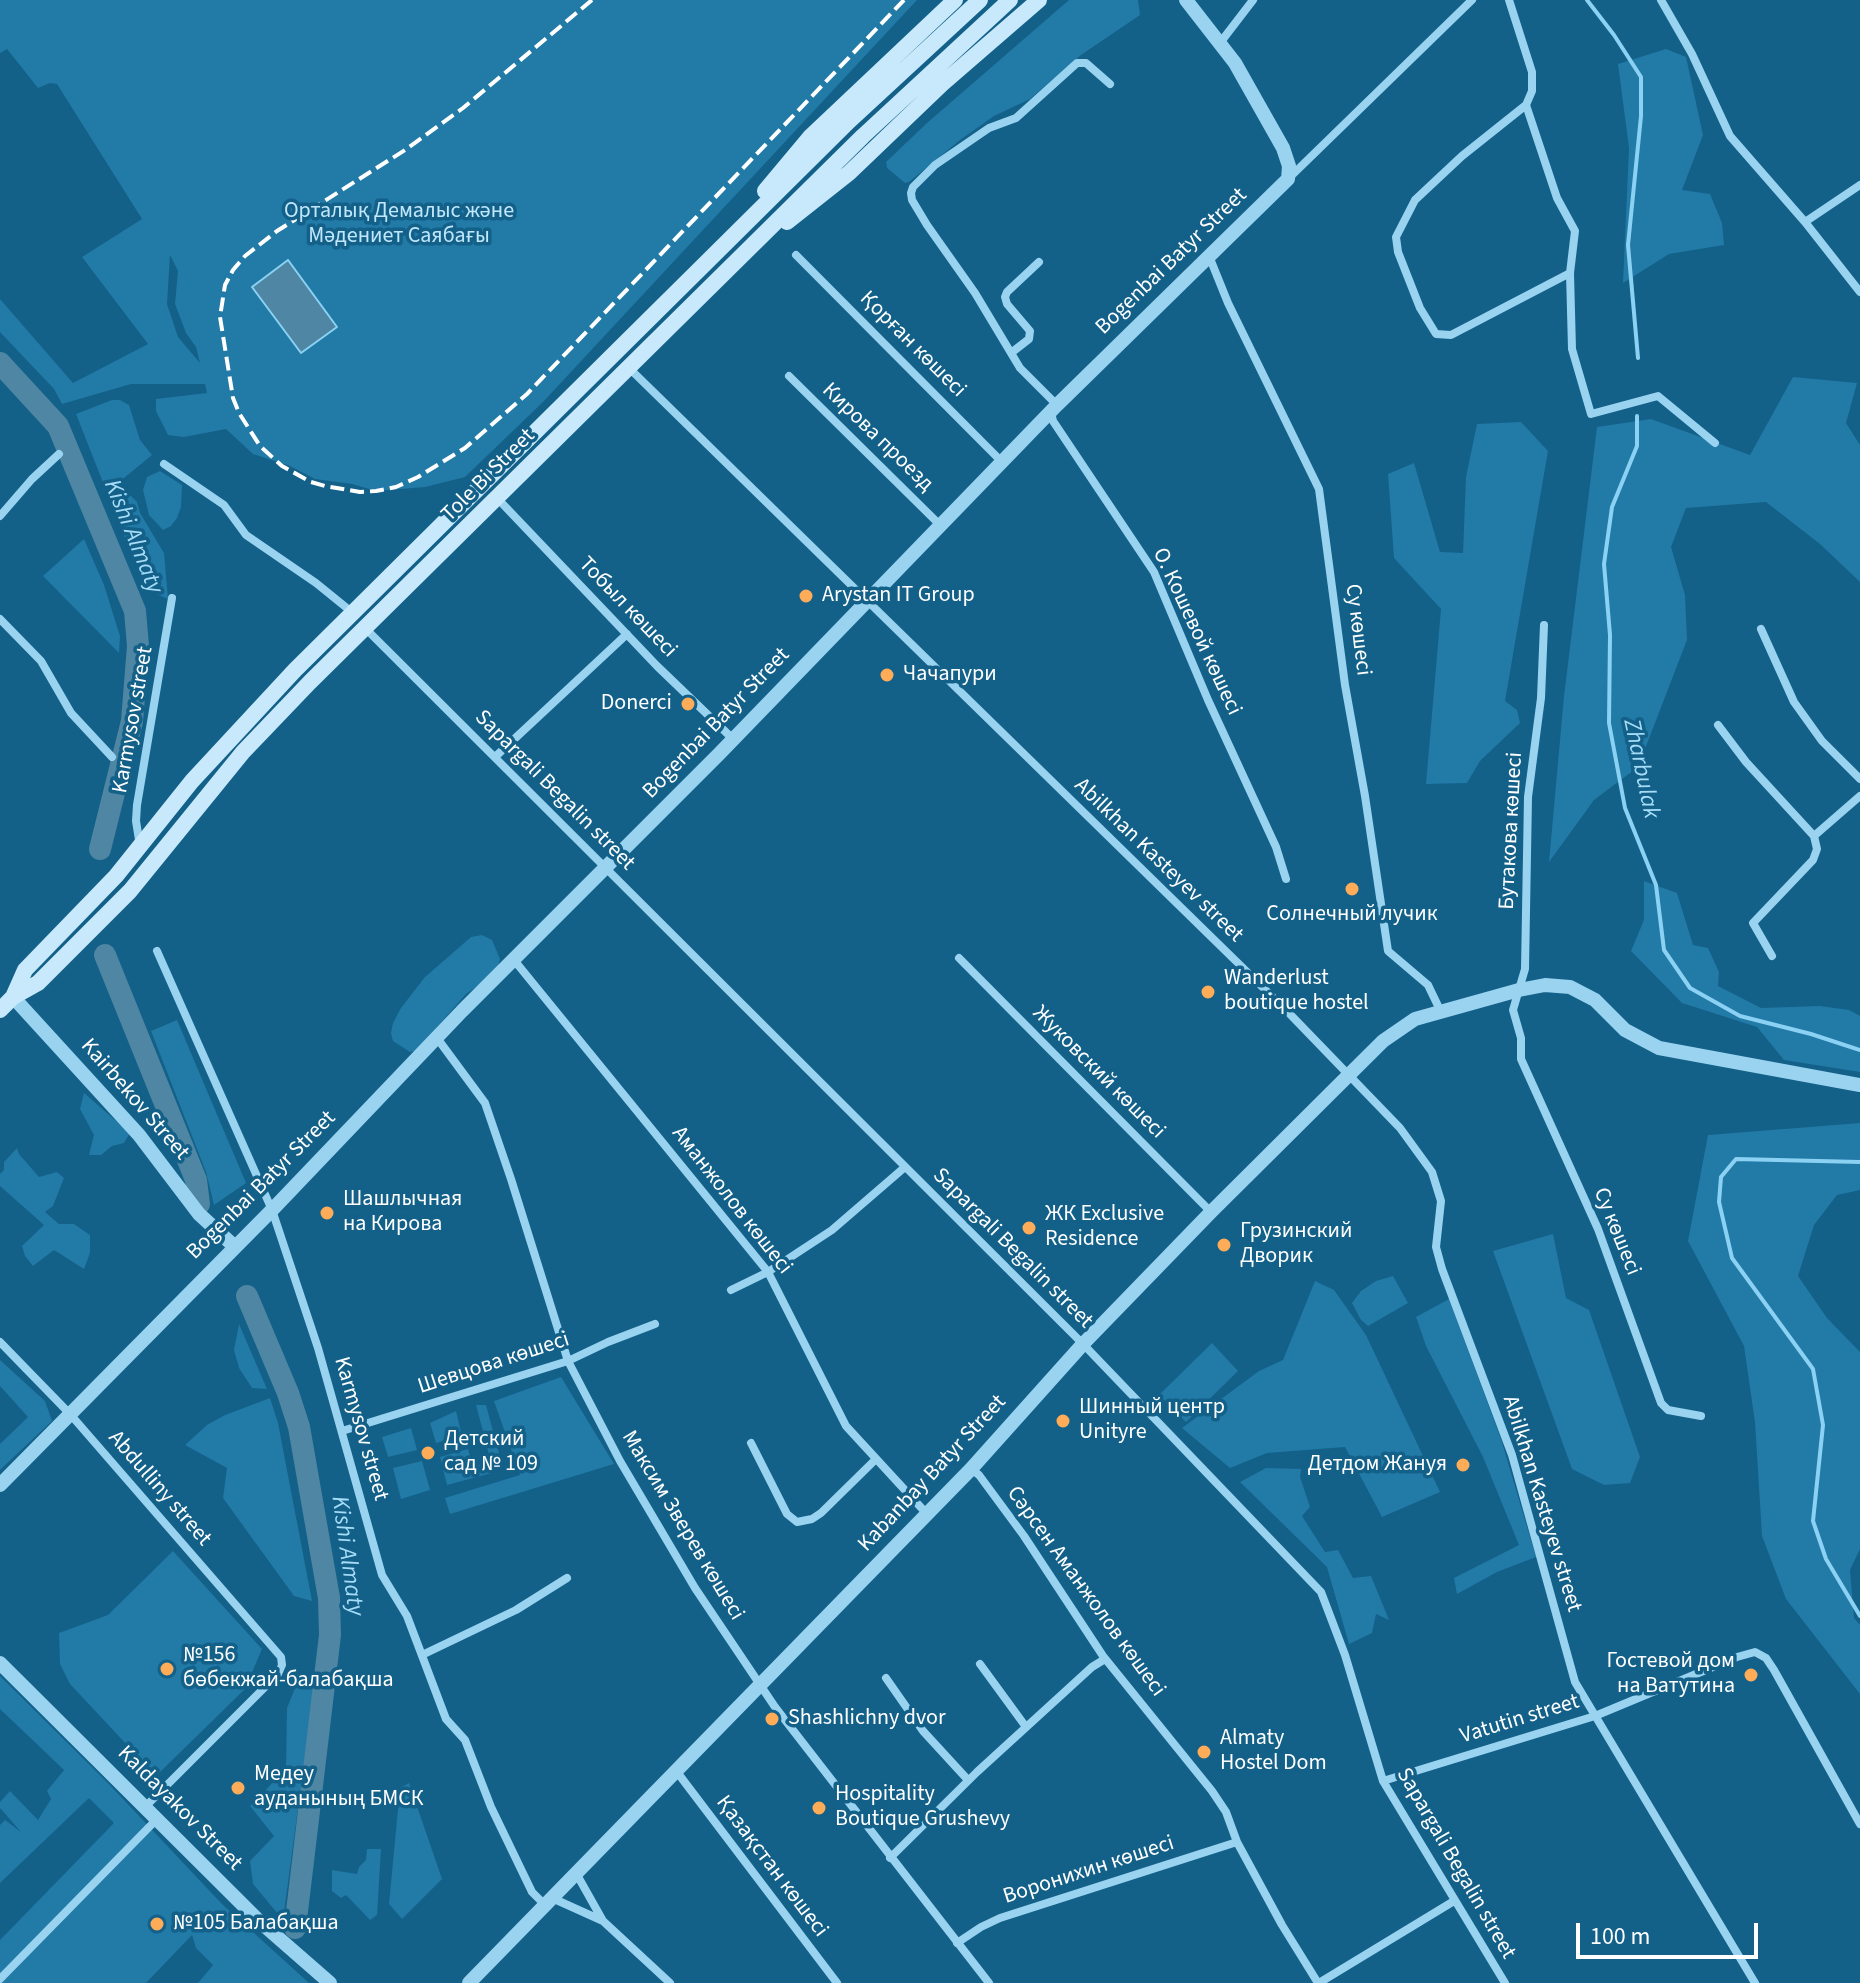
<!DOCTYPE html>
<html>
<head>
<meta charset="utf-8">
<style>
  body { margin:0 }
  #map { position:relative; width:1860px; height:1983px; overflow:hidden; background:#136089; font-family:"Source Sans 3",sans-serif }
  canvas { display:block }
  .scale { position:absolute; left:1576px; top:1923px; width:182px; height:36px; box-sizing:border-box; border:4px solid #fff; border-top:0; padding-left:10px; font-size:24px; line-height:28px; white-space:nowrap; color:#fff; -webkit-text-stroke:6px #136089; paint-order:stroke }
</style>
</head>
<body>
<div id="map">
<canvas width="1860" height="1983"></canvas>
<div class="scale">100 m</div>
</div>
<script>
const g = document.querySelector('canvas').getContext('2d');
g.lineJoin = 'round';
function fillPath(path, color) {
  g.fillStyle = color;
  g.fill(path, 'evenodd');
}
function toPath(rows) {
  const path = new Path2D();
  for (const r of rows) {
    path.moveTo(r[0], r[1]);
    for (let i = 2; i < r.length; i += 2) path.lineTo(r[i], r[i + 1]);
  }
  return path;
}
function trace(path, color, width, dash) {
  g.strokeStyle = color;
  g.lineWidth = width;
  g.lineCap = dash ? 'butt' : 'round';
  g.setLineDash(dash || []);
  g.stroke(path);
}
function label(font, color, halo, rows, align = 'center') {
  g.font = font + ' "Source Sans 3",sans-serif';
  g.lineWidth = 7;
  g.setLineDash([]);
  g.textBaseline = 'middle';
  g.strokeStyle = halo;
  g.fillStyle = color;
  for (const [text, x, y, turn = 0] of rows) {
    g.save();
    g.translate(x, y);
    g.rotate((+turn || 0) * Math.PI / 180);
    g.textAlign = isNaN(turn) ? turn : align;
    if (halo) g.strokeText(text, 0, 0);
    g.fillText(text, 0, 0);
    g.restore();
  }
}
fillPath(toPath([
  [0,0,917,0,543,402,465,477,425,487,376,491,352,484,315,479,290,466,253,454,226,429,184,437,168,435,156,411,156,399,207,393,205,384,131,384,62,404,54,389,0,332,0,299,73,383,148,344,82,257,142,219,57,84,50,83,38,88,7,49,0,53],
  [170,255,178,271,175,304,186,333,196,347,200,363,178,337,167,304],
  [1069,0,1138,0,1140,15,1081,55,1030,99,994,116,960,140,909,182,905,183,887,168,886,162,927,123],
  [1666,49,1686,57,1703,135,1682,190,1710,194,1722,223,1724,245,1669,254,1623,283,1629,148,1618,64],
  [1793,377,1857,383,1846,423,1860,445,1860,582,1820,544,1766,502,1686,508,1671,547,1685,595,1687,640,1638,767,1594,800,1549,862,1564,696,1597,427,1651,419,1750,455],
  [112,400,120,400,129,405,140,440,152,455,118,483,137,502,140,513,164,553,168,599,145,589,76,414],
  [1521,422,1548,451,1505,701,1517,710,1520,723,1480,761,1467,783,1426,784,1441,609,1394,558,1388,474,1414,463,1440,552,1463,553,1466,477,1477,424],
  [160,471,182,485,181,507,177,518,171,526,163,530,149,515,143,490,147,477],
  [84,539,104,585,120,636,119,653,43,576],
  [1644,881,1677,893,1693,945,1708,948,1719,972,1718,986,1761,1008,1820,1006,1849,1010,1860,1016,1860,1072,1784,1060,1757,1027,1682,1003,1631,951,1644,920],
  [482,935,492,940,500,959,496,974,466,994,416,1051,410,1052,393,1041,391,1033,393,1023,401,1008,425,977,471,937],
  [177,1020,246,1183,214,1205,206,1172,151,1031],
  [84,1093,130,1133,124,1143,112,1146,101,1155,89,1155,94,1135,80,1109],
  [1860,1123,1860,1190,1837,1195,1814,1225,1798,1276,1827,1318,1860,1352,1860,1549,1850,1570,1854,1618,1860,1625,1860,1694,1786,1599,1762,1536,1755,1422,1744,1346,1688,1241,1708,1135],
  [17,1148,19,1154,39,1177,57,1172,64,1178,53,1206,45,1212,59,1224,74,1224,90,1235,90,1253,84,1269,54,1250,33,1266,25,1256,22,1246,44,1225,0,1186,0,1174,4,1170,4,1162],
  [1553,1234,1566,1298,1589,1310,1640,1457,1630,1483,1604,1485,1572,1469,1493,1251],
  [1393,1276,1408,1303,1368,1326,1361,1320,1352,1303,1361,1291,1376,1281],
  [1315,1281,1334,1290,1366,1335,1440,1492,1382,1517,1345,1447,1267,1453,1230,1468,1182,1428,1259,1371,1283,1360],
  [1449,1299,1501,1439,1536,1557,1497,1572,1457,1594,1454,1578,1519,1545,1483,1457,1426,1346,1416,1317],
  [239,1324,267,1389,252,1388,239,1368,234,1350],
  [1212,1343,1238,1371,1186,1422,1159,1395],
  [0,1360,45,1401,52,1421,0,1470,0,1444,28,1417,0,1386],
  [561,1377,614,1464,450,1514,445,1498,520,1475,494,1401],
  [270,1398,278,1423,312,1601,294,1596,223,1498,227,1468,185,1445,207,1425,225,1415],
  [476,1405,486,1405,502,1464,492,1473,447,1485,440,1457,468,1449,473,1467,491,1462],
  [456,1411,462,1436,436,1443,430,1423],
  [411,1428,417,1450,388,1457,382,1437],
  [422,1461,430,1490,401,1499,393,1468],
  [1266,1468,1301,1469,1300,1477,1310,1507,1302,1516,1325,1552,1338,1550,1353,1578,1371,1576,1389,1620,1376,1614,1372,1633,1349,1644,1327,1567,1240,1482],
  [173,1551,262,1649,245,1689,156,1776,70,1684,60,1664,59,1633,108,1615],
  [0,1676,107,1782,222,1904,309,1983,198,1983,213,1965,196,1948,192,1935,146,1983,0,1983,0,1940,114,1823,89,1798,0,1883,0,1825,5,1820,21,1832,0,1808,0,1802,10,1791,38,1820,51,1799,47,1791,64,1770,0,1709],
  [299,1678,314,1689,283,1920,253,1884,250,1861,274,1836,250,1806,286,1769,287,1708],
  [409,1783,442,1879,402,1919,389,1904,400,1788],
  [367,1849,381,1849,377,1915,370,1920,346,1895,341,1898,332,1891,332,1870,357,1874,359,1867,366,1860]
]), '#227aa7');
const water = toPath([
  [288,260,337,327,301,353,252,287,288,260]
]);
fillPath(water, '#4e86a3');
trace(water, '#8bd1f3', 2);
trace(toPath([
  [1587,0,1614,35,1641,77,1641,116,1628,245,1638,358],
  [1637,416,1637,446,1612,507,1604,564,1610,635,1609,723,1625,808,1656,885,1664,950,1690,988,1740,1016,1811,1034,1860,1050],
  [1860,1162,1736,1159,1721,1177,1719,1202,1732,1258,1813,1369,1823,1425,1813,1521,1826,1559,1860,1616]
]), '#8bd1f3', 4);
trace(toPath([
  [0,363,58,426,135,611,138,646,132,721,100,849],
  [105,955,196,1180,199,1204],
  [247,1296,288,1393,299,1427,329,1598,330,1635,295,1928]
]), '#4e86a3', 22);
trace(toPath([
  [1509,0,1532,72,1532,91,1526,105,1557,198,1575,231,1570,273,1572,349,1591,414,1658,396,1715,443],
  [1661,0,1692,54,1730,136,1805,222,1860,292],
  [1220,43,1253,0],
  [1526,105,1462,156,1415,200,1396,237,1398,252,1420,308,1436,334,1451,335,1570,273],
  [1288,179,1472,0],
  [1805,222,1860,185],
  [796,255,1002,462],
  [1209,256,1228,303,1319,489,1345,685,1365,796,1388,951,1428,985,1440,1010],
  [1011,353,1029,339,1030,331,1007,304,1005,297,1007,292,1039,262],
  [629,368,1285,1009,1400,1128,1432,1172,1441,1201,1436,1247,1442,1269,1512,1455,1575,1682,1755,1983],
  [789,376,940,525],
  [1057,405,1020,368,975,293,927,225,912,200,911,193,913,187,935,165,989,128,1016,118,1077,63,1086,63,1110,84],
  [1051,412,1053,421,1154,572,1208,700,1276,847,1286,879],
  [164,464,224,505,246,535,316,583,353,613],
  [497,498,657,666,733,739],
  [0,516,32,479,59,454],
  [0,619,41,661,71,713,112,757],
  [1544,625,1541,698,1528,797,1525,969,1513,1010,1521,1038,1521,1059,1598,1229,1661,1403,1668,1410,1701,1416],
  [366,629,1083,1344,1321,1592,1345,1655,1383,1781,1505,1983],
  [1761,629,1794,702,1822,741,1860,779],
  [1718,725,1746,762,1814,836,1817,849,1813,860,1753,923,1772,956],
  [495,757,627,634],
  [1814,836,1860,796],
  [140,846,136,821,137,805,172,598],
  [157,951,272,1210,318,1348,382,1575,407,1616,446,1719,465,1740,491,1807,532,1892,545,1905],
  [959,958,1211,1212],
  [514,960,768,1272,846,1426,927,1514],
  [437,1038,485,1103,511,1179,568,1361,620,1461,695,1588,775,1707,989,1983],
  [731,1290,768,1272,832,1230,905,1167],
  [0,1342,70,1414,281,1657,282,1665,278,1674,146,1806],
  [342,1431,568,1361,608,1342,655,1324],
  [751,1443,787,1514,797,1522,812,1519,821,1513,875,1460],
  [971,1469,979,1475,1024,1536,1103,1656,1212,1791,1226,1812,1237,1842,1282,1925,1318,1983],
  [422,1655,516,1610,567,1578],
  [980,1664,1026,1727],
  [886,1678,923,1731,968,1780],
  [677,1772,837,1983],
  [1383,1781,1595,1716,1737,1657,1755,1652,1766,1658,1774,1670,1860,1824],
  [890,1858,977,1772,1092,1667,1105,1659],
  [552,1898,603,1921,576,1873],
  [603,1921,670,1983],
  [957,1943,981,1927,1000,1918,1237,1842],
  [0,1979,158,1818],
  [1319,1983,1454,1901]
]), '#99d3f0', 8);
trace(toPath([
  [13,997,139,1135,199,1214,234,1246],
  [0,1485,272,1210,462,1011,719,754,1057,405,1288,179,1289,166,1283,148,1235,63,1186,0],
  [0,1663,259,1921,330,1983],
  [469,1983,971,1469,1083,1344,1211,1212,1383,1041,1415,1019,1519,990,1545,985,1570,987,1595,1000,1625,1030,1659,1048,1860,1085]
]), '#99d3f0', 14);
trace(toPath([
  [765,191,811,136,955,0],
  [787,222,849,173,942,84,1039,0],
  [13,997,25,970,116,876,192,781,295,670,849,121,980,0],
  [0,1010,13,997,38,983,130,891,243,752,310,682,863,136,1010,0]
]), '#c7e9fb', 16);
trace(toPath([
  [592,0,463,108,405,150,277,231,245,256,233,270,225,285,220,317,233,398,239,413,260,446,282,466,311,482,325,486,360,492,376,491,396,487,418,477,465,448,527,394,904,0]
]), '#fff', 4, [14, 6]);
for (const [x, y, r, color] of [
  [806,596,8,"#ffac58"],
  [887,675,8,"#ffac58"],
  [688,704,8,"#ffac58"],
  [1352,889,8,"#ffac58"],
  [1208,992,8,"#ffac58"],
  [327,1213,8,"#ffac58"],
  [1029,1228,8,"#ffac58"],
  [1224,1245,8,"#ffac58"],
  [1063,1421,8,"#ffac58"],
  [428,1453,8,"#ffac58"],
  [1463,1465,8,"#ffac58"],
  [167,1669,8,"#ffac58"],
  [1751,1675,8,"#ffac58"],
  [772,1719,8,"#ffac58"],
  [1204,1752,8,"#ffac58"],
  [238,1788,8,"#ffac58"],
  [819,1808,8,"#ffac58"],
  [157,1924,8,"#ffac58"]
]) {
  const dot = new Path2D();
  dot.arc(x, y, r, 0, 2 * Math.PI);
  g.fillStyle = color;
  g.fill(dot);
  trace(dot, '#136089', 3);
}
label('22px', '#c0e7fc', '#136089', [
  ["Орталық Демалыс және",399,212],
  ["Мәдениет Саябағы",399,237]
]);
label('22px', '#fff', '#136089', [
  ["Bogenbai Batyr Street",1172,262,-44],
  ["Қорған көшесі",912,345,45],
  ["Кирова проезд",877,438,44],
  ["Tole Bi Street",489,476,-45],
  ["Тобыл көшесі",627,608,46],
  ["Су көшесі",1357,630,83],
  ["О. Кошевой көшесі",1196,632,65],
  ["Karmysov street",134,720,-80],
  ["Bogenbai Batyr Street",717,724,-46],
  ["Sapargali Begalin street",554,791,45],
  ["Бутакова көшесі",1512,831,-87],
  ["Abilkhan Kasteyev street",1158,861,44],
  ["Жуковский көшесі",1098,1073,45],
  ["Kairbekov Street",134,1100,49],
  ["Bogenbai Batyr Street",262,1186,-45],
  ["Аманжолов көшесі",731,1201,52],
  ["Су көшесі",1616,1232,68],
  ["Sapargali Begalin street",1012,1249,45],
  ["Шевцова көшесі",494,1364,-18],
  ["Karmysov street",360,1429,74],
  ["Kabanbay Batyr Street",933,1474,-47],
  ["Abdulliny street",159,1489,49],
  ["Abilkhan Kasteyev street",1541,1504,73],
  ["Максим Зверев көшесі",682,1526,59],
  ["Сәрсен Аманжолов көшесі",1085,1592,54],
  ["Vatutin street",1520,1720,-17],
  ["Kaldayakov Street",179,1809,45],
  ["Sapargali Begalin street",1455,1864,60],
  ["Қазақстан көшесі",771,1867,53],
  ["Воронихин көшесі",1089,1871,-18]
]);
label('22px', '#fff', '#136089', [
  ["Arystan IT Group",822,596],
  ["Чачапури",903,675],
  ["Donerci",672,704,"right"],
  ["Солнечный лучик",1352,915,"center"],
  ["Wanderlust",1224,979],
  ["boutique hostel",1224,1004],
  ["Шашлычная",343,1200],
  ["на Кирова",343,1225],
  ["ЖК Exclusive",1045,1215],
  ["Residence",1045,1240],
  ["Грузинский",1240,1232],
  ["Дворик",1240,1257],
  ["Шинный центр",1079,1408],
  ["Unityre",1079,1433],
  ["Детский",444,1440],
  ["сад № 109",444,1465],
  ["Детдом Жануя",1447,1465,"right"],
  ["№156",183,1656],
  ["бөбекжай-балабақша",183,1681],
  ["Гостевой дом",1735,1662,"right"],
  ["на Ватутина",1735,1687,"right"],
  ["Shashlichny dvor",788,1719],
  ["Almaty",1220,1739],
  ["Hostel Dom",1220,1764],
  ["Медеу",254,1775],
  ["ауданының БМСК",254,1800],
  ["Hospitality",835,1795],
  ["Boutique Grushevy",835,1820],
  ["№105 Балабақша",173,1924]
], 'left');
label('italic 24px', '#a5dcf7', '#136089', [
  ["Kіshі Almaty",132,537,68],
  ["Zharbulak",1640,769,78],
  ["Kіshі Almaty",346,1556,82]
]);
</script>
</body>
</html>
